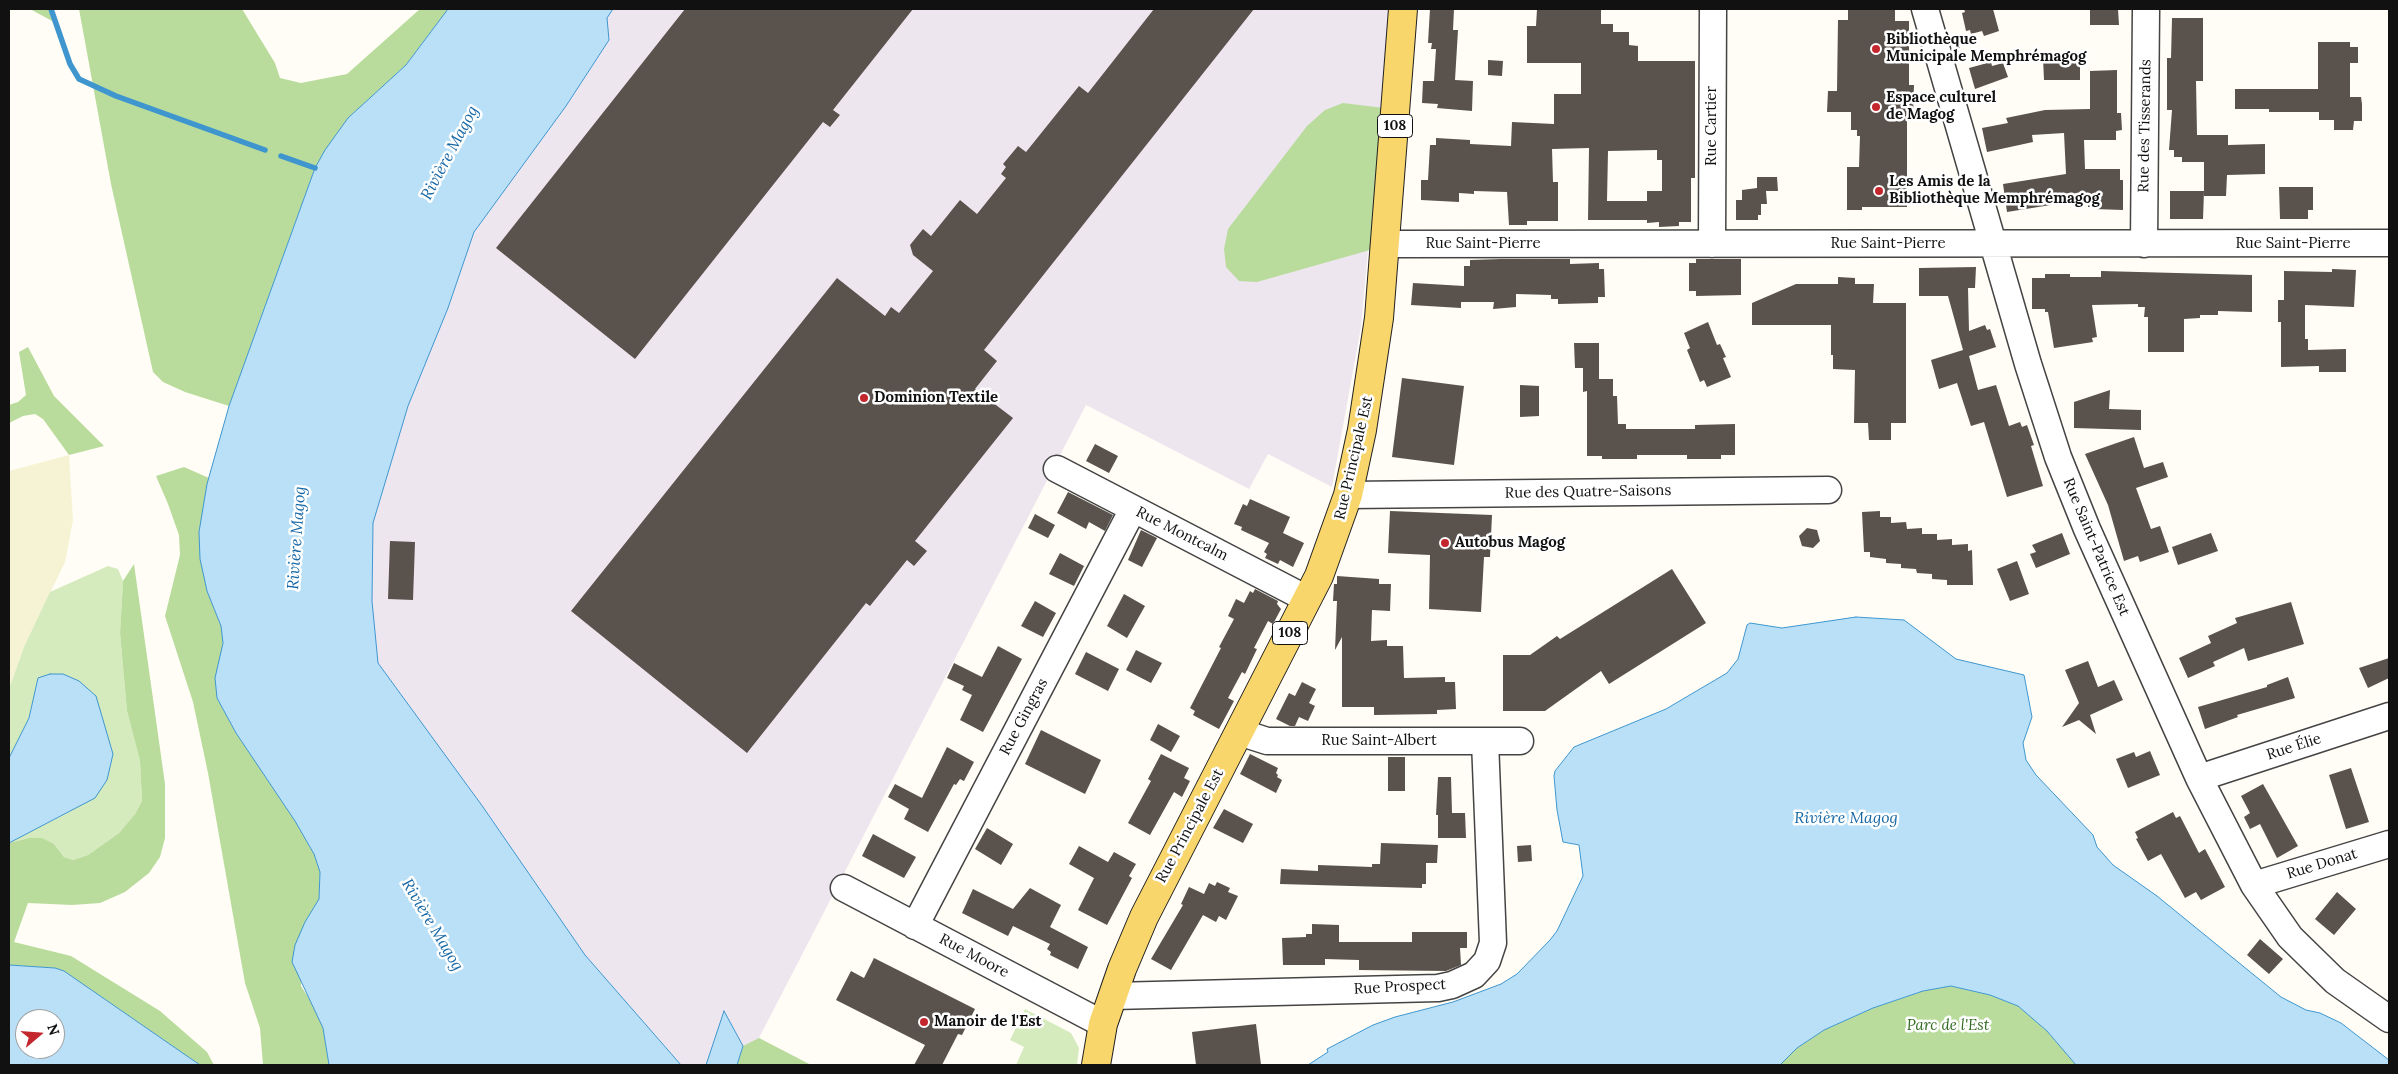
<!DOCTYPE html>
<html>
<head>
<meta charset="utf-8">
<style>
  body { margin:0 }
  #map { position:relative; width:2398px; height:1074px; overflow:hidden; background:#fffdf5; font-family:Lora,serif }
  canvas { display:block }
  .frame { position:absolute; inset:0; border:10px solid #111; pointer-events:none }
  .north { position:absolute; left:15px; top:1009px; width:50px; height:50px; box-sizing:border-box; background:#fff; border:1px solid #a0a0a0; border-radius:50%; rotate:72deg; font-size:14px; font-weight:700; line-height:20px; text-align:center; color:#111 }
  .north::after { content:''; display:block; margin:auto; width:18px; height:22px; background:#c4262e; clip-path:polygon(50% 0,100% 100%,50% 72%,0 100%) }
</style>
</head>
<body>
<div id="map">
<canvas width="2398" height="1074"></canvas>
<div class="frame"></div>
<div class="north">N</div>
</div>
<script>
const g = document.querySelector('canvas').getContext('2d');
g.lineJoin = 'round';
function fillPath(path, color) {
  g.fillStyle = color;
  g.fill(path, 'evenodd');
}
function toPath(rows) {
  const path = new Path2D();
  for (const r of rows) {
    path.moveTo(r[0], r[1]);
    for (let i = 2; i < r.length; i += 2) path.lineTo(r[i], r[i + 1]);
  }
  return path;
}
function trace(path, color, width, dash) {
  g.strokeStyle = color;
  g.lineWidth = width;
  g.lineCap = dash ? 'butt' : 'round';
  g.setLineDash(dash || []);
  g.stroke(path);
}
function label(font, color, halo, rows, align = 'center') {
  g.font = font + ' Lora,serif';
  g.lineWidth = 5;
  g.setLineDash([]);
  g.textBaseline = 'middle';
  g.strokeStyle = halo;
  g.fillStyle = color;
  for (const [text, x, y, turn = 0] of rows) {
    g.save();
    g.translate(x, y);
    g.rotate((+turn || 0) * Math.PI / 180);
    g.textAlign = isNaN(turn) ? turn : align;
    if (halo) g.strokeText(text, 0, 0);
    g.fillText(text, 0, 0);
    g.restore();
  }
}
fillPath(toPath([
  [613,9,1390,9,1361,327,1332,487,1268,454,1249,489,1086,405,759,1038,811,1065,737,1065,743,1046,724,1012,706,1065,681,1065,585,955,483,807,378,663,372,601,373,523,408,406,448,308,474,232,566,106,609,40,607,18]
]), '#eee6ef');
fillPath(toPath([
  [69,455,73,520,65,562,24,647,9,689,9,471]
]), '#f6f3d4');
fillPath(toPath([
  [108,566,118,569,123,581,120,633,127,711,140,761,142,801,135,814,119,833,88,855,73,860,64,857,54,844,29,838,9,843,71,811,38,678,29,718,9,758,9,689,24,647,50,592],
  [1025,1009,1071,1033,1079,1048,1077,1065,1016,1065,1024,1047,1010,1040]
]), '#d5ebbd');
fillPath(toPath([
  [30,9,51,9,54,22],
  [79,9,242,9,275,63,280,78,301,83,347,74,420,9,448,9,406,65,348,118,315,168,229,406,185,392,163,382,153,372,111,184],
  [1343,103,1384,108,1370,250,1257,282,1239,281,1226,267,1224,249,1228,229,1307,126,1325,110],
  [28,347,54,396,104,446,69,455,43,419,35,414,23,416,9,423,9,405,18,402,26,395,19,352],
  [184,467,209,478,199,532,207,591,221,626,223,643,217,698,236,733,295,821,314,854,320,872,319,899,305,922,301,986,312,1003,323,1028,329,1065,263,1065,260,1028,245,983,208,773,193,702,165,616,180,555,179,535,168,504,156,476],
  [134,564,165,784,165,838,160,857,149,873,125,892,100,903,72,905,28,903,14,942,71,956,160,1011,207,1052,214,1065,200,1065,64,971,55,968,9,965,9,843,29,838,42,838,54,844,64,857,73,860,88,855,119,833,135,814,142,801,140,761,127,711,120,633,123,581],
  [1951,986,1990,995,2018,1006,2047,1031,2076,1065,1780,1065,1797,1048,1824,1030,1873,1008,1923,991],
  [759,1038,811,1065,737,1065,743,1046]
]), '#b9dc9c');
const water = toPath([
  [448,9,613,9,607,18,609,40,566,106,474,232,448,308,408,406,373,523,372,601,378,663,483,807,585,955,681,1065,329,1065,323,1028,292,962,295,945,305,922,319,899,320,872,314,854,295,821,236,733,217,698,215,678,223,643,221,626,207,591,200,559,199,532,207,484,229,406,315,168,325,150,348,118,406,65,448,9],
  [1856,617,1904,620,1956,659,2024,675,2032,717,2023,743,2026,760,2036,775,2093,835,2097,847,2113,865,2157,896,2281,997,2306,1010,2320,1013,2341,1023,2389,1060,2389,1065,2076,1065,2047,1031,2018,1006,1990,995,1951,986,1923,991,1873,1008,1824,1030,1797,1048,1780,1065,1308,1065,1328,1052,1327,1049,1373,1025,1395,1017,1453,1002,1501,984,1517,974,1550,940,1557,931,1583,876,1579,845,1563,842,1557,810,1554,776,1555,771,1574,747,1666,709,1727,673,1738,659,1747,625,1750,623,1782,628,1856,617],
  [50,674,63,674,79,681,96,696,113,754,107,780,95,798,9,843,9,758,29,718,38,678,50,674],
  [9,965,55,968,64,971,200,1065,9,1065,9,965],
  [25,1019,55,1019,55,1049,25,1049,25,1019],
  [724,1011,743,1046,737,1065,706,1065,724,1011]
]);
fillPath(water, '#b9e0f7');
trace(water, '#3f96cf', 1);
trace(toPath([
  [51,9,70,64,79,79,116,96,265,150],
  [281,156,315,168]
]), '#3f96cf', 5.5);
fillPath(toPath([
  [685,9,913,9,833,110,840,115,830,127,823,122,635,359,496,248],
  [1154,9,1254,9,984,350,997,361,975,389,1013,418,915,541,927,551,914,566,907,560,870,606,866,603,747,753,571,611,837,278,885,316,891,307,899,313,933,271,913,255,910,245,923,229,931,236,960,200,977,214,1006,178,1001,174,1006,167,1003,164,1018,146,1026,152,1079,86,1088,93],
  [1430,9,1454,9,1453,30,1458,30,1455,80,1473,81,1472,111,1437,108,1438,104,1422,103,1423,81,1434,81,1436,49,1431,49,1432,43,1428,43],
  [1537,9,1601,9,1601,24,1613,24,1613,32,1629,32,1629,45,1638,46,1638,61,1695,61,1695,178,1691,178,1691,222,1679,222,1679,226,1659,227,1659,222,1647,223,1647,220,1588,220,1589,148,1552,149,1553,182,1558,182,1558,221,1527,221,1527,225,1509,225,1507,192,1474,191,1474,194,1459,193,1459,202,1421,200,1421,180,1428,180,1430,145,1436,145,1436,138,1470,140,1470,144,1511,146,1512,122,1554,124,1554,94,1581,94,1581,63,1527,63,1527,26,1536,26],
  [1657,150,1657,160,1662,160,1662,191,1647,191,1647,201,1607,201,1608,151],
  [1848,9,1895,9,1895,21,1909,21,1909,85,1914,85,1913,115,1907,115,1907,207,1862,207,1862,210,1847,210,1847,167,1859,167,1860,136,1857,136,1857,130,1851,130,1851,112,1827,112,1828,91,1837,91,1838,20,1848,20],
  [1964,9,1993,9,1999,31,1984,36,1982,31,1971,34,1970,30,1966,31,1962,13,1965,12],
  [2090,9,2118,9,2119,25,2090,25],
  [2172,18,2203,18,2203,81,2196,81,2197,135,2228,135,2228,145,2265,144,2265,174,2227,175,2226,196,2204,196,2204,162,2182,162,2182,157,2174,157,2174,150,2169,150,2172,110,2167,110,2167,58,2171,58],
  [2318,42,2350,42,2350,47,2358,47,2358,63,2350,63,2350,97,2361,97,2362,104,2362,121,2354,121,2353,130,2334,130,2334,120,2319,120,2319,112,2269,112,2269,109,2235,109,2235,89,2318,89],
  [2043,58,2080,58,2080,80,2044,80],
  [1488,60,1503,61,1502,76,1488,75],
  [1991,62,1992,66,2003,63,2008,77,1975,89,1969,68],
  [2117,70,2117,113,2121,113,2122,130,2116,131,2116,140,2084,140,2085,169,2120,169,2120,180,2123,180,2123,210,2094,209,2094,207,2088,207,2088,193,2055,194,2057,204,2007,212,2003,184,2066,174,2064,133,2032,135,2033,142,1987,152,1982,128,2008,123,2006,118,2045,110,2090,109,2090,71],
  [1757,177,1777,177,1778,191,1766,191,1767,204,1761,204,1761,215,1758,215,1758,220,1736,220,1736,200,1742,200,1742,190,1757,188],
  [2279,187,2313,187,2313,210,2308,210,2308,219,2280,219],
  [2170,191,2204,191,2203,219,2170,219],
  [1501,259,1570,259,1570,264,1599,263,1599,269,1604,269,1605,297,1598,297,1598,303,1558,304,1558,299,1551,299,1551,295,1516,294,1516,307,1493,309,1494,302,1461,302,1461,308,1411,305,1413,283,1464,286,1464,266,1470,266,1470,260],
  [1696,259,1741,259,1741,295,1696,296,1696,291,1689,291,1689,263,1696,263],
  [1976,267,1975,288,1968,288,1969,331,1985,325,1987,330,1990,329,1996,347,1969,356,1978,390,1996,385,2009,426,2020,422,2022,427,2027,425,2034,445,2031,446,2043,486,2007,497,1984,422,1971,426,1957,383,1939,389,1931,360,1963,350,1948,296,1919,296,1919,268],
  [2332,269,2356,270,2354,307,2305,305,2305,339,2308,339,2308,350,2346,349,2346,372,2319,372,2319,366,2281,367,2281,322,2278,322,2278,300,2284,300,2284,271,2332,272],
  [2101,271,2252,275,2252,312,2218,311,2218,315,2200,315,2200,318,2184,319,2184,352,2148,352,2148,317,2144,317,2145,307,2138,307,2138,304,2092,305,2097,337,2092,338,2093,342,2054,348,2048,312,2045,312,2045,309,2032,309,2032,278,2045,278,2045,274,2070,274,2070,277,2101,277],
  [1838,277,1855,278,1855,284,1874,284,1873,303,1906,303,1906,423,1891,423,1891,440,1869,440,1868,423,1854,423,1855,370,1833,369,1833,355,1831,355,1831,325,1752,325,1752,303,1796,284,1838,284],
  [1708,322,1717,345,1720,344,1726,357,1723,358,1731,377,1707,387,1704,380,1700,382,1687,350,1690,348,1684,333],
  [1574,343,1599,343,1599,379,1613,379,1613,396,1617,396,1618,424,1626,424,1626,429,1695,429,1695,425,1735,424,1735,455,1721,455,1721,459,1687,459,1687,455,1637,455,1637,459,1602,459,1602,456,1587,456,1587,391,1583,392,1583,368,1575,368],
  [1402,378,1464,386,1454,465,1392,457],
  [1520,385,1539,386,1539,416,1520,417],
  [2110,390,2109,409,2141,410,2141,430,2074,428,2074,402],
  [2134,437,2144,468,2163,462,2168,477,2136,488,2151,529,2160,526,2169,552,2140,562,2138,556,2124,561,2108,505,2085,454],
  [1095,444,1118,456,1109,473,1086,461],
  [1068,492,1113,515,1105,531,1089,522,1086,529,1057,513],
  [1250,499,1290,517,1283,533,1304,543,1293,567,1280,560,1278,564,1265,558,1267,554,1264,552,1269,543,1241,530,1242,527,1234,524,1243,504,1247,506],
  [1390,511,1492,515,1490,557,1484,557,1481,612,1429,609,1430,555,1388,553],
  [1880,511,1880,517,1891,517,1891,523,1906,522,1907,529,1922,528,1922,534,1937,534,1937,540,1952,539,1952,545,1968,544,1968,551,1972,550,1973,585,1947,585,1947,580,1932,579,1932,574,1917,573,1916,569,1901,568,1901,564,1886,563,1886,559,1870,557,1870,552,1864,552,1862,512],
  [1035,514,1055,525,1048,538,1028,528],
  [1807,528,1817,530,1820,541,1813,548,1802,546,1799,536],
  [1141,530,1157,538,1142,567,1128,560],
  [2062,533,2070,554,2036,568,2030,554,2036,552,2032,545],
  [2211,533,2218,551,2178,565,2172,547],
  [390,541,415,542,413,600,388,599],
  [1060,553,1084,566,1074,586,1049,574],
  [2017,561,2029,594,2010,601,1997,569],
  [1672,569,1706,623,1609,684,1601,671,1545,711,1503,711,1503,655,1530,655,1557,636,1560,639],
  [1337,576,1379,579,1379,584,1391,584,1390,611,1372,610,1371,641,1387,640,1387,646,1403,646,1404,678,1445,677,1445,682,1455,682,1456,709,1437,710,1437,714,1374,715,1374,707,1342,707,1342,637,1335,650,1337,601,1333,601,1334,584,1337,584],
  [1255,589,1278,601,1277,604,1281,609,1273,624,1268,621,1254,648,1257,649,1245,674,1242,672,1228,698,1234,701,1219,729,1193,715,1195,711,1190,708,1221,648,1219,647,1234,619,1228,616,1236,599,1244,603,1250,591,1253,593],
  [1124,594,1145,606,1127,638,1107,626],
  [1035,601,1056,613,1043,637,1021,626],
  [2291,602,2304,644,2248,661,2244,648,2213,662,2215,666,2188,678,2179,658,2211,643,2208,636,2237,623,2235,618],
  [998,646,1022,659,983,732,960,720,972,695,962,690,964,686,947,678,954,663,982,677],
  [1136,650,1162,663,1151,683,1126,670],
  [1086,652,1119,669,1108,691,1075,674],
  [2389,658,2389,678,2368,688,2359,668],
  [2088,661,2098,687,2114,680,2123,700,2090,715,2096,734,2079,720,2062,727,2079,703,2065,670],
  [2288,677,2295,698,2237,715,2238,717,2205,729,2198,707,2267,687,2267,685],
  [1302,682,1316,689,1309,703,1315,706,1308,721,1299,717,1295,726,1290,726,1276,719,1289,693,1295,696],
  [1158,724,1180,736,1171,752,1150,740],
  [1041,730,1101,760,1085,794,1025,764],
  [947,747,974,762,964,781,960,779,956,785,954,784,928,832,904,819,909,809,888,797,895,784,922,798],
  [2150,751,2160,775,2128,788,2116,759,2134,752,2136,757],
  [1161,754,1189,768,1184,778,1190,781,1182,797,1174,792,1150,835,1128,823,1151,781,1148,779],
  [1250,754,1278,768,1276,773,1278,775,1277,777,1282,780,1276,793,1240,774],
  [1388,757,1405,757,1405,791,1388,791],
  [2351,768,2369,822,2346,829,2329,775],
  [1438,777,1451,777,1452,813,1465,813,1466,838,1438,838,1438,815,1436,815],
  [2263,784,2298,846,2277,858,2260,824,2250,829,2244,817,2250,813,2241,796],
  [1224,809,1253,824,1243,843,1213,828],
  [2173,812,2176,818,2180,816,2199,853,2205,849,2225,887,2201,900,2196,892,2185,898,2161,854,2148,861,2136,839,2138,838,2135,832],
  [987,828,1013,844,1001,865,975,849],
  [873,834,916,857,904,878,862,856],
  [1381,843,1438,845,1437,863,1426,863,1426,884,1422,884,1422,888,1280,884,1281,869,1318,871,1318,865,1372,867,1372,864,1380,864],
  [1531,845,1532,861,1518,862,1517,846],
  [1079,846,1108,862,1114,852,1136,864,1129,876,1132,878,1107,925,1078,910,1094,878,1069,864],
  [1217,882,1230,888,1228,892,1238,896,1226,920,1219,916,1216,922,1203,915,1171,970,1151,959,1183,905,1181,904,1189,887,1204,894,1209,883,1215,886],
  [1030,888,1061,905,1050,927,1088,947,1078,969,1050,955,1051,952,1047,949,1050,944,1013,926,1008,936,962,913,973,889,1013,909],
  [2337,892,2356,909,2334,935,2315,919],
  [1312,924,1339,925,1339,942,1412,942,1412,932,1467,932,1467,948,1460,948,1461,965,1446,971,1359,970,1359,960,1325,959,1325,965,1283,965,1282,938,1306,937,1306,934,1312,934],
  [2260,939,2283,959,2269,974,2247,955],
  [874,958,975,1009,962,1035,958,1034,942,1065,914,1065,925,1045,836,1000,851,971,864,978],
  [1256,1024,1261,1065,1196,1065,1192,1032]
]), '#5a524d');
const minor = toPath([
  [1925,9,2028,364,2058,457,2087,529,2199,778,2254,885,2290,937,2335,981,2389,1019],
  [1386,244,2389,243],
  [1712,244,1713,9],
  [2144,244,2146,9],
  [1057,469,1307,599],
  [1348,495,1828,490],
  [1239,732,1267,741,1520,741],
  [2199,778,2389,716],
  [2254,885,2389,844],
  [844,888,1103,1024],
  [915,926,1133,509],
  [1113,996,1438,988,1452,985,1474,975,1487,961,1493,943,1485,741]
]);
const major = toPath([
  [1096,1065,1103,1024,1122,969,1144,917,1319,576,1348,495,1362,430,1379,318,1403,9]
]);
trace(minor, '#444', 29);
trace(major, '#222', 30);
trace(minor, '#fff', 26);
trace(major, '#f9d66b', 28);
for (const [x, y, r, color] of [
  [1876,49,5,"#c4262e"],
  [1876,107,5,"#c4262e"],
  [1879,191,5,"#c4262e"],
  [864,398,5,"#c4262e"],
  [1445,543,5,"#c4262e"],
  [924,1022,5,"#c4262e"]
]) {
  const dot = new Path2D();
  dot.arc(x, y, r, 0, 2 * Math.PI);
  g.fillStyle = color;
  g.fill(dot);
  trace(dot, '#fff', 2);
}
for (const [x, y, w] of [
  [1395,126,35],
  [1290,633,35]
]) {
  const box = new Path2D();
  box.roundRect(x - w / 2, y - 11.5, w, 23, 4);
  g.fillStyle = '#fff';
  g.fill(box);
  trace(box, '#111', 1);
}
label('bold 14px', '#111', null, [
  ["108",1395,126],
  ["108",1290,633]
]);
label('bold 15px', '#111', '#fff', [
  ["Bibliothèque",1886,40],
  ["Municipale Memphrémagog",1886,57],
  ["Espace culturel",1886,98],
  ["de Magog",1886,115],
  ["Les Amis de la",1889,182],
  ["Bibliothèque Memphrémagog",1889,199],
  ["Dominion Textile",874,398],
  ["Autobus Magog",1455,543],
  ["Manoir de l'Est",934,1022]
], 'left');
label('15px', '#111', '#fff', [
  ["Rue Cartier",1712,126,-90],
  ["Rue des Tisserands",2145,126,-89],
  ["Rue Saint-Pierre",1483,244],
  ["Rue Saint-Pierre",1888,244],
  ["Rue Saint-Pierre",2293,244],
  ["Rue Principale Est",1354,458,-77],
  ["Rue des Quatre-Saisons",1588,492,-1],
  ["Rue Montcalm",1182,534,27],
  ["Rue Saint-Patrice Est",2096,547,67],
  ["Rue Gingras",1024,717,-62],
  ["Rue Saint-Albert",1379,741],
  ["Rue Élie",2294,747,-18],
  ["Rue Principale Est",1190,826,-62],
  ["Rue Donat",2322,864,-17],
  ["Rue Moore",974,956,28],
  ["Rue Prospect",1400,987,-3]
]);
label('italic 15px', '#2f6b1f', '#fff', [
  ["Parc de l'Est",1948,1026]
]);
label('italic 16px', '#1768a6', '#fff', [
  ["Rivière Magog",450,153,-62],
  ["Rivière Magog",297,538,-86],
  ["Rivière Magog",1846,818],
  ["Rivière Magog",432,925,59]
]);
</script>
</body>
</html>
